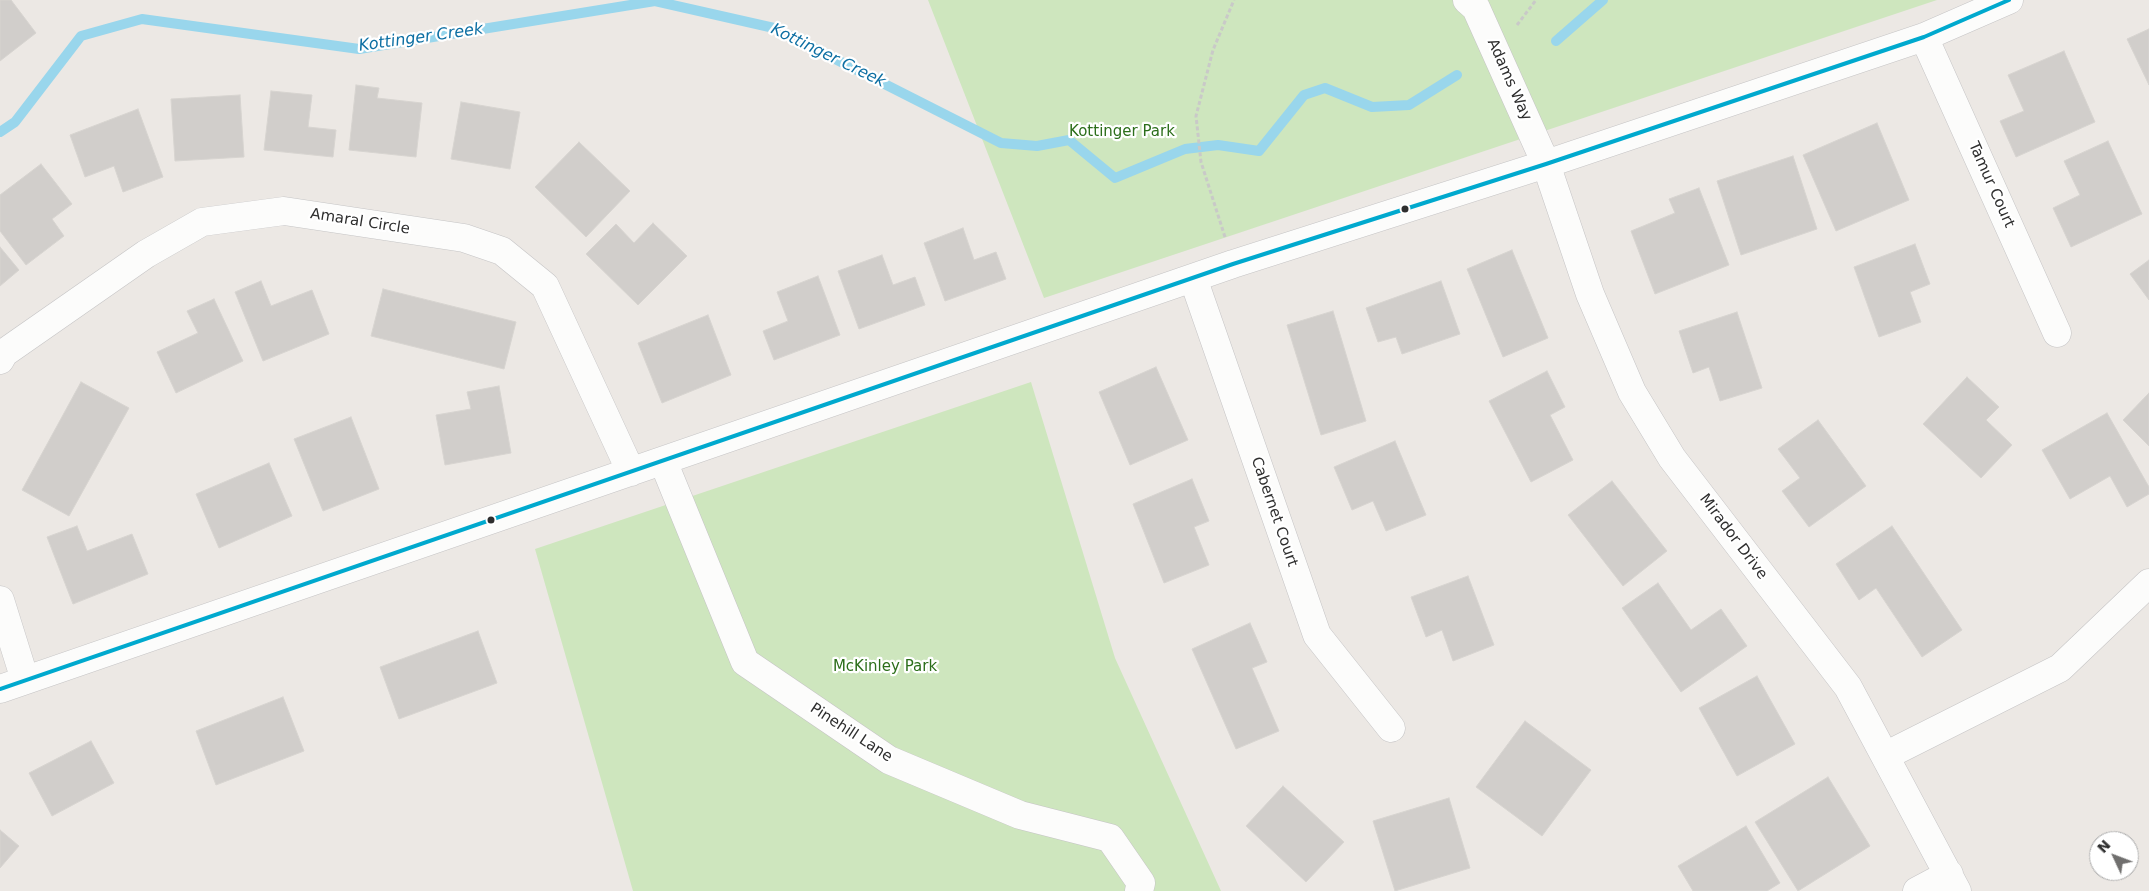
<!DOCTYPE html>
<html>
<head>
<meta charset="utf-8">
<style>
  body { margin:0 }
  #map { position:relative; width:2149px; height:891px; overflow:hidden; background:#ece8e4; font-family:"DejaVu Sans",sans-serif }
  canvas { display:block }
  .north { position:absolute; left:2089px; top:831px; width:50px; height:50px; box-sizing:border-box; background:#fff; border:1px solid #ababab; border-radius:50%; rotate:313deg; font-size:14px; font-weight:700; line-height:20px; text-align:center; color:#2e2e2e }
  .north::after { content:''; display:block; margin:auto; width:18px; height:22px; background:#706f6e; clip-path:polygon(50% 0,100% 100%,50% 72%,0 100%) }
</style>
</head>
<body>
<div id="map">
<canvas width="2149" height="891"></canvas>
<div class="north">N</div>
</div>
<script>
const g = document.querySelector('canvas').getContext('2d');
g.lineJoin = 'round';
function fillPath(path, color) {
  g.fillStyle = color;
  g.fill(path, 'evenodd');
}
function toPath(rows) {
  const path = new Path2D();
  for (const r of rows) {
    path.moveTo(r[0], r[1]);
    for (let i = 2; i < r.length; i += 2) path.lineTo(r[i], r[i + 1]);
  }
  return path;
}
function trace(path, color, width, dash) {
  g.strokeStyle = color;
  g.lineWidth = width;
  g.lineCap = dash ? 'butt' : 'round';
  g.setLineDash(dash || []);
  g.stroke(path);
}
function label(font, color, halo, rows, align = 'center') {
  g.font = font + ' "DejaVu Sans",sans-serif';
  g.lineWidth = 4.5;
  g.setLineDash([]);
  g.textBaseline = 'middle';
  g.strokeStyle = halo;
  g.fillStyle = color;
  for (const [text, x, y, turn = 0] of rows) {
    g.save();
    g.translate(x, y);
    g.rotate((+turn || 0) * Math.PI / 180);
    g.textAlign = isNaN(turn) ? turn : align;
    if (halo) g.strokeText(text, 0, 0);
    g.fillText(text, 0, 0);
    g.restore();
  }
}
fillPath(toPath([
  [928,0,1937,0,1044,298],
  [1031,382,1115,658,1221,891,633,891,535,549]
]), '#cee6be');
trace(toPath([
  [1556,41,1603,0],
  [0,132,15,122,81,36,142,19,359,49,655,1,774,28,1001,143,1037,146,1069,140,1115,178,1185,149,1218,145,1259,151,1304,95,1325,88,1372,107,1409,105,1457,75]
]), '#99d6ec', 10);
const building = toPath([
  [0,0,11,0,36,33,0,61,0,0],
  [2149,29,2149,85,2127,39,2149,29],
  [2064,51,2095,122,2016,157,2000,121,2024,111,2008,75,2064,51],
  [356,85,379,88,377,98,422,103,416,157,349,150,356,85],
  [271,91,312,95,308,127,336,130,333,157,264,150,271,91],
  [240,95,244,157,175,161,171,99,240,95],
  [461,102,520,112,510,169,451,159,461,102],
  [138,109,163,177,123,192,114,166,85,177,70,135,138,109],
  [1877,123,1909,200,1836,231,1803,155,1877,123],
  [2108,141,2142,214,2071,247,2053,208,2080,195,2064,161,2108,141],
  [579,142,630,191,586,237,535,187,579,142],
  [1793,156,1817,229,1741,255,1717,181,1793,156],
  [41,164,72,204,52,219,64,236,26,265,0,231,0,195,41,164],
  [1699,188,1729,265,1655,294,1631,231,1675,213,1669,199,1699,188],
  [653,223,687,256,638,305,586,254,616,224,634,243,653,223],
  [963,228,974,260,996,252,1006,279,945,301,924,243,963,228],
  [1915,244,1930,284,1910,292,1921,322,1879,337,1854,267,1915,244],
  [0,247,19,270,0,286,0,247],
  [1512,250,1548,338,1503,357,1467,269,1512,250],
  [882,255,893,285,915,277,925,305,859,329,838,271,882,255],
  [2149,260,2149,300,2130,274,2149,260],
  [818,276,840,335,774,360,763,331,788,321,777,292,818,276],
  [261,281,271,306,312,290,329,334,263,361,235,292,261,281],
  [1441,281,1460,334,1402,354,1396,337,1378,342,1366,308,1441,281],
  [383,289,516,322,504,369,371,336,383,289],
  [214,299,243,361,176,393,157,352,198,333,187,311,214,299],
  [1333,311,1366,421,1321,435,1287,325,1333,311],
  [1737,312,1762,388,1720,401,1709,367,1693,373,1679,331,1737,312],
  [708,315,731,375,662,403,638,343,708,315],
  [1156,367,1188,440,1130,465,1099,392,1156,367],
  [1547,371,1565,407,1550,415,1573,460,1531,482,1489,401,1547,371],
  [1967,377,1999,407,1986,420,2012,445,1981,478,1923,424,1967,377],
  [81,382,129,408,69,516,22,490,81,382],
  [499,386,511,453,445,465,436,415,471,409,467,392,499,386],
  [2149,393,2149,446,2123,420,2149,393],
  [2107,413,2149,487,2149,494,2127,507,2110,476,2070,499,2042,450,2107,413],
  [351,417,379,489,323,511,294,439,351,417],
  [1818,420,1866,486,1809,527,1782,491,1800,478,1778,449,1818,420],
  [1395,441,1426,515,1386,531,1373,501,1352,510,1334,467,1395,441],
  [269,463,292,516,219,548,196,494,269,463],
  [1192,479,1209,521,1194,527,1209,565,1164,583,1133,504,1192,479],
  [1612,481,1667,551,1623,586,1568,515,1612,481],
  [77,526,87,551,132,534,148,574,73,604,47,537,77,526],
  [1892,526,1962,630,1922,657,1876,588,1859,600,1836,564,1892,526],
  [1468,576,1494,645,1453,661,1442,630,1426,637,1411,597,1468,576],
  [1658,583,1691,630,1721,609,1747,646,1681,692,1622,608,1658,583],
  [1250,623,1267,662,1252,668,1279,731,1236,749,1192,649,1250,623],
  [478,631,497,683,399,719,380,667,478,631],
  [1757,676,1795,744,1737,776,1699,708,1757,676],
  [283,697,304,751,216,785,196,731,283,697],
  [1525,721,1591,770,1542,836,1476,787,1525,721],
  [91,741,114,783,52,816,29,773,91,741],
  [1828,777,1870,846,1798,891,1755,822,1828,777],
  [1283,786,1344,842,1306,882,1246,826,1283,786],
  [1449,798,1470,868,1395,891,1373,821,1449,798],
  [1746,826,1780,883,1767,891,1693,891,1678,866,1746,826],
  [0,830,19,846,0,868,0,830]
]);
fillPath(building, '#d1cecb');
trace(building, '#d7d4d0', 1);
const minor = toPath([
  [1467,0,1476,8,1546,164,1590,294,1632,392,1672,458,1848,687,1957,891],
  [1924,37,2057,333],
  [1193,278,1317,635,1391,728],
  [0,360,4,353,146,254,202,222,284,211,464,238,502,251,545,286,631,472],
  [663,461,745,662,889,760,1020,815,1110,838,1141,883,1139,891],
  [0,600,25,680],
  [0,689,1233,264,1546,164,1924,37,2009,0],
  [1885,756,2060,668,2149,583],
  [1917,891,1949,874]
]);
trace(minor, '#c5c4c5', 29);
trace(toPath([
  [1517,25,1536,0],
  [1225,237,1201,162,1196,116,1213,50,1234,0]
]), '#c9c9c8', 3, [4, 2.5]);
trace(minor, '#fcfcfb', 28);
trace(toPath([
  [0,689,1233,264,1546,164,1924,37,2009,0]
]), '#00a9ce', 4);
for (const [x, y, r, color] of [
  [1405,209,4.5,"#2e2e2e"],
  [491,520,4.5,"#2e2e2e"]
]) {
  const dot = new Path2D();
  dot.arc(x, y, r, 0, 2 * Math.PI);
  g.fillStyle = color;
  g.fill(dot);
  trace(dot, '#fff', 2);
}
label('15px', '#2e2e2e', '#fff', [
  ["Adams Way",1509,80,66],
  ["Tamur Court",1991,185,66],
  ["Amaral Circle",360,222,9],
  ["Cabernet Court",1274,512,71],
  ["Mirador Drive",1733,537,53],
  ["Pinehill Lane",851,733,33]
]);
label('15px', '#2c6e1b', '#fff', [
  ["Kottinger Park",1122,132],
  ["McKinley Park",885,667]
]);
label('italic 16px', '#0d6fa3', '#fff', [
  ["Kottinger Creek",421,38,-8],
  ["Kottinger Creek",828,56,26]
]);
</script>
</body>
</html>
